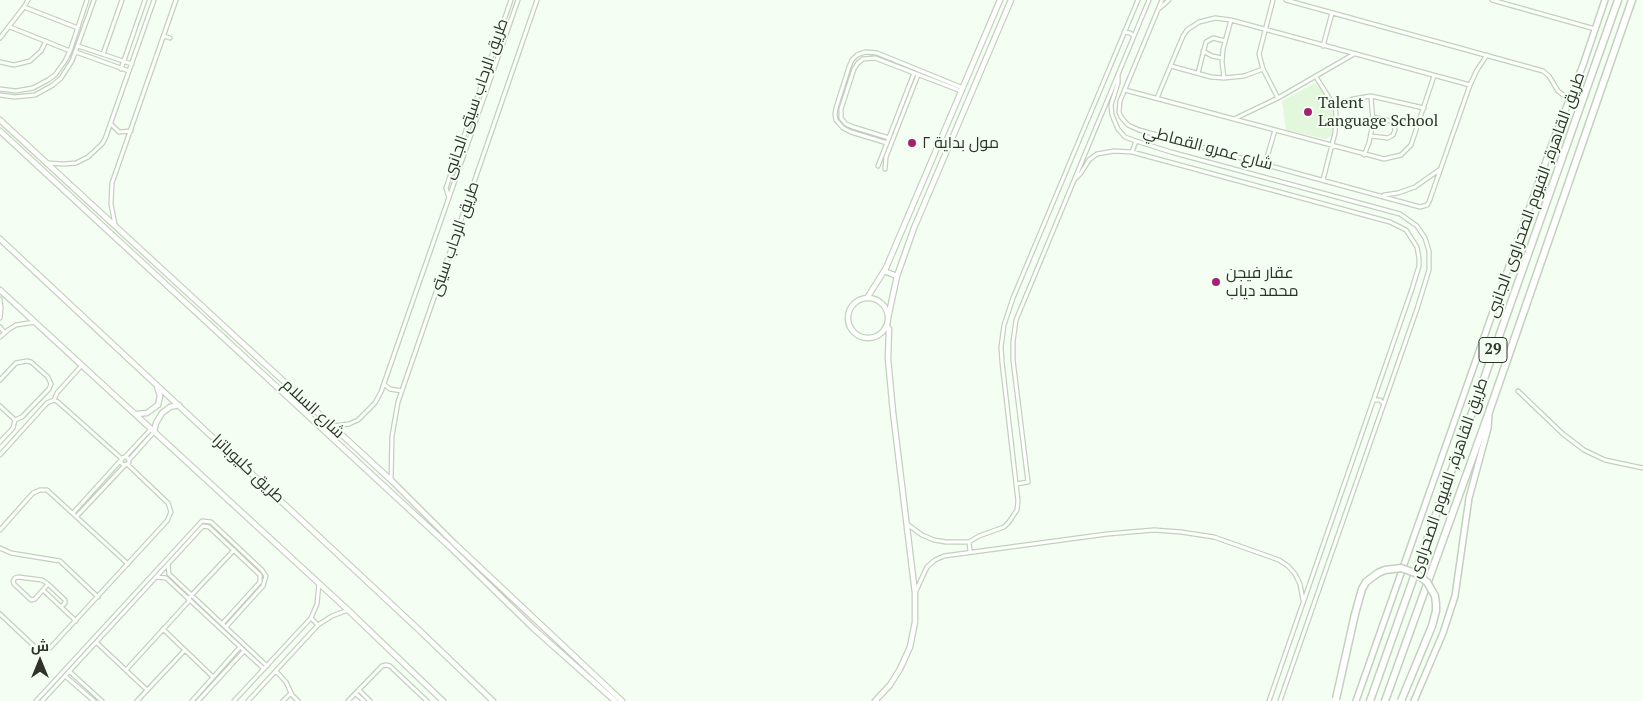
<!DOCTYPE html>
<html>
<head>
<meta charset="utf-8">
<style>
  body { margin:0 }
  #map { position:relative; width:1643px; height:701px; overflow:hidden; background:#f5fef2; font-family:"PT Serif",Cairo,serif }
  canvas { display:block }
  .north { position:absolute; left:15px; top:636px; width:50px; height:50px; -webkit-text-stroke:4px #f5fef2; paint-order:stroke; rotate:0deg; font-size:14px; font-weight:700; line-height:20px; text-align:center; color:#2d332b }
  .north::after { content:''; display:block; margin:auto; width:18px; height:22px; background:#2d332b; clip-path:polygon(50% 0,100% 100%,50% 72%,0 100%) }
</style>
</head>
<body>
<div id="map">
<canvas width="1643" height="701"></canvas>
<div class="north">ش</div>
</div>
<script>
const g = document.querySelector('canvas').getContext('2d');
g.lineJoin = 'round';
function fillPath(path, color) {
  g.fillStyle = color;
  g.fill(path, 'evenodd');
}
function toPath(rows) {
  const path = new Path2D();
  for (const r of rows) {
    if (r.length === 3) {
      path.moveTo(r[0] + r[2], r[1]);
      path.arc(r[0], r[1], r[2], 0, 2 * Math.PI);
      continue;
    }
    path.moveTo(r[0], r[1]);
    for (let i = 2; i < r.length; i += 2) path.lineTo(r[i], r[i + 1]);
  }
  return path;
}
function trace(path, color, width, dash) {
  g.strokeStyle = color;
  g.lineWidth = width;
  g.lineCap = dash ? 'butt' : 'round';
  g.setLineDash(dash || []);
  g.stroke(path);
}
function label(font, color, halo, rows, align = 'center') {
  g.font = font + ' "PT Serif",Cairo,serif';
  g.lineWidth = 4;
  g.setLineDash([]);
  g.textBaseline = 'middle';
  g.strokeStyle = halo;
  g.fillStyle = color;
  for (const [text, x, y, turn = 0] of rows) {
    g.save();
    g.translate(x, y);
    g.rotate((+turn || 0) * Math.PI / 180);
    g.textAlign = isNaN(turn) ? turn : align;
    if (halo) g.strokeText(text, 0, 0);
    g.fillText(text, 0, 0);
    g.restore();
  }
}
fillPath(toPath([
  [1315,83,1321,87,1332,108,1334,115,1332,136,1326,139,1286,130,1282,101]
]), '#e3f7dc');
const street = toPath([
  [1162,0,1120,101,1119,112,1121,117,1128,125,1139,130,1420,207,1427,205,1429,202,1470,85,1477,70,1487,55],
  [1273,0,1259,54,1263,69,1278,98],
  [1286,0,1543,71,1549,76,1558,91,1570,100],
  [1492,0,1595,29],
  [24,7,78,28],
  [1160,8,1169,0],
  [10,27,70,51],
  [1124,32,1130,33,1134,36],
  [164,36,170,38],
  [0,38,24,7,28,0],
  [78,46,132,64],
  [1323,46,1332,13],
  [1203,51,1212,56,1222,58],
  [76,52,129,71],
  [103,54,122,0],
  [0,62,14,65,30,61,41,51,46,41],
  [1171,66,1211,77,1224,78,1244,76,1263,69],
  [121,69,145,0],
  [1198,73,1206,42,1213,38,1225,41],
  [1118,74,1118,83,1111,105,1112,115,1118,129,1125,137,1136,141,1171,152,1400,214,1417,226,1425,238,1429,251,1429,270,1417,309,1280,701],
  [1316,77,1335,107,1336,113,1335,133,1323,180],
  [1224,78,1222,62,1223,49,1231,20],
  [0,89,16,91,33,88,48,80,55,75,65,61,70,51,87,0],
  [1125,90,1384,159,1401,155,1411,145,1434,76],
  [0,95,15,97,35,95,53,85,61,78,72,61,94,0],
  [1157,98,1183,36,1187,30,1199,22,1215,18,1231,20,1470,85],
  [1335,107,1353,99,1371,96,1424,108],
  [1234,119,1278,98,1354,54],
  [111,124,119,132,131,131],
  [1371,136,1388,138,1393,135,1395,130,1394,125,1390,121,1373,117],
  [889,138,853,127,846,124,841,118,841,109,854,69,858,63,863,59,875,58,961,91],
  [887,143,851,132,843,128,836,120,835,114,836,108,849,67,852,60,857,55,865,52,877,53,963,88],
  [1132,152,1136,141],
  [1364,155,1369,143,1373,123,1371,96],
  [46,163,64,164,76,163,88,157,102,144,105,139,154,0],
  [1265,164,1275,130],
  [878,166,914,73],
  [885,169,886,157,918,75],
  [1075,179,1081,173,1089,160,1097,154,1114,151,1132,152,1390,222,1406,230,1417,247,1419,258,1419,266,1412,289,1269,701],
  [1384,195,1398,193,1415,187,1439,170],
  [449,198,446,188,447,185,511,0],
  [115,225,111,204,112,183,176,0],
  [0,299,1,308,0,318],
  [0,327,4,332],
  [0,337,8,330,16,325,35,322],
  [0,380,16,363,27,361,31,362,48,377,51,384,49,389,22,417,15,420,13,428,0,442],
  [384,384,390,389,402,391],
  [1518,391,1563,434,1584,450,1605,460,1643,468],
  [54,400,57,393,82,365],
  [1374,400,1380,400,1384,404],
  [0,406,15,420],
  [332,426,349,424,358,420,375,403,381,392,518,0],
  [0,455,47,403,54,400,58,402,122,459],
  [125,457,151,429],
  [125,461,4],
  [129,460,154,432],
  [391,480,392,436,398,402,537,0],
  [1016,484,1028,482,1013,360,1013,342,1016,320,1149,0],
  [73,513,121,460],
  [77,516,126,464],
  [907,524,922,535,934,540,946,542,969,542,979,536,1004,527,1009,522,1017,510,1018,501,1002,362,1001,347,1004,325,1013,298,1138,0],
  [0,530,33,493,40,490,47,490,128,564],
  [969,542,970,551],
  [0,548,11,553,60,561,98,597],
  [168,564,169,574,267,666],
  [156,577,166,578,264,669],
  [48,584,42,580,18,577,15,578,13,581,14,584,31,600,35,599,48,584,65,600,65,603,61,607],
  [43,590,76,621],
  [915,593,927,567,935,560,944,556,1107,534,1154,530,1181,532,1214,537,1279,560,1288,566,1295,574,1300,584,1303,600],
  [188,599,234,550],
  [0,614,34,646,42,649,50,648,167,521,171,512,168,503,127,464],
  [311,618,318,625],
  [163,629,213,677],
  [96,642,147,690],
  [126,670,190,600],
  [69,671,102,701],
  [276,671,286,682,292,695,298,701],
  [65,676,94,701],
  [359,690,370,701],
  [356,694,364,701],
  [36,701,202,521,211,522,262,570,266,576,263,586,226,627],
  [42,701,203,526,209,527,260,575,260,582,222,624],
  [137,701,185,650],
  [192,701,240,647],
  [198,701,244,651],
  [234,701,311,618,317,604,319,583],
  [248,701,318,625,332,616,348,610],
  [283,701,291,693],
  [348,701,382,666,386,665,390,666,427,701]
]);
const secondary = toPath([
  [0,120,392,481,454,543,622,701],
  [0,131,450,547,533,628,615,701],
  [0,239,417,628,493,701],
  [884,271,897,276],
  [0,290,348,610,443,701],
  [868,318,20],
  [867,298,886,268,1000,0],
  [888,318,897,276,914,228,1011,0],
  [136,414,147,413,158,405,160,396,157,386],
  [154,432,156,423,162,413,170,407,179,405],
  [875,701,890,685,900,669,910,647,915,622,915,593,893,412,888,359,889,329,887,326]
]);
const primary = toPath([
  [1356,701,1552,144,1583,65,1605,0],
  [1414,701,1443,633,1455,596,1469,498,1488,428,1489,415]
]);
const highway = toPath([
  [1370,701,1618,0],
  [1385,701,1489,412,1632,0]
]);
trace(street, '#c2d1bd', 5.5);
trace(secondary, '#c2d1bd', 7);
trace(primary, '#c2d1bd', 8);
trace(highway, '#c2d1bd', 9);
trace(street, '#fff', 3);
trace(secondary, '#fff', 4.5);
trace(primary, '#fff', 5);
trace(highway, '#fff', 6);
const highwayBridge = toPath([
  [1336,699,1355,614,1362,589,1366,582,1378,573,1385,570,1401,568,1415,573,1427,582,1435,596,1436,604,1436,611,1432,626,1401,701]
]);
trace(highwayBridge, '#c2d1bd', 9, []);
trace(highwayBridge, '#fff', 6);
for (const [x, y, r, color] of [
  [1308,112,5,"#a22273"],
  [912,143,5,"#a22273"],
  [1216,282,5,"#a22273"]
]) {
  const dot = new Path2D();
  dot.arc(x, y, r, 0, 2 * Math.PI);
  g.fillStyle = color;
  g.fill(dot);
  trace(dot, '#f5fef2', 2);
}
for (const [x, y, w] of [
  [1493,350,28]
]) {
  const box = new Path2D();
  box.roundRect(x - w / 2, y - 12.5, w, 25, 4);
  g.fillStyle = '#f5fef2';
  g.fill(box);
  trace(box, '#2d332b', 1);
}
label('bold 15px', '#2d332b', null, [
  ["29",1493,350]
]);
label('16px', '#2d332b', '#f5fef2', [
  ["طريق الرحاب سيتى الجانبى",476,99,-71],
  ["شارع عمرو القماطي",1208,148,15],
  ["طريق القاهرة, الفيوم الصحراوى الجانبى",1536,195,-70],
  ["طريق الرحاب سيتى",455,239,-71],
  ["شارع السلام",313,409,43],
  ["طريق كليوباترا",248,469,43],
  ["طريق القاهرة, الفيوم الصحراوى",1449,478,-71]
]);
label('16px', '#2d332b', '#f5fef2', [
  ["Talent",1318,103],
  ["Language School",1318,121],
  ["مول بداية ۲",922,143],
  ["عقار فيجن",1226,273],
  ["محمد دياب",1226,291]
], 'left');
</script>
</body>
</html>
